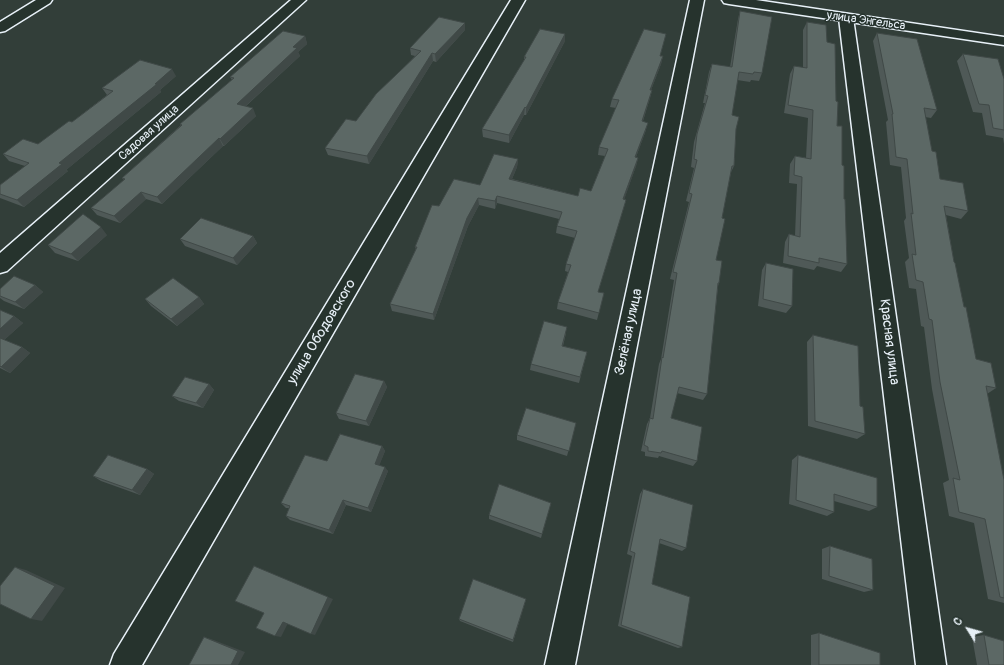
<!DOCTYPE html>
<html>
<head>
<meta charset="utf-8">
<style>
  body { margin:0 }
  #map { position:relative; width:1004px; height:665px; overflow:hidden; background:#323e39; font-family:Pangolin,sans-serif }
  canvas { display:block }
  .north { position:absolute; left:948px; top:609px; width:40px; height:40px; -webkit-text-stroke:3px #26332d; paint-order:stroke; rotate:307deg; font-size:11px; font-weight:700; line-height:16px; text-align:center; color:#e8f1f8 }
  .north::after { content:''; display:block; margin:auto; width:14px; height:18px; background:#e8f1f8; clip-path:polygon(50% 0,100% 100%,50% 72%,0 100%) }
</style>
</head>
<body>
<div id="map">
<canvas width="1004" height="665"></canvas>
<div class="north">С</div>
</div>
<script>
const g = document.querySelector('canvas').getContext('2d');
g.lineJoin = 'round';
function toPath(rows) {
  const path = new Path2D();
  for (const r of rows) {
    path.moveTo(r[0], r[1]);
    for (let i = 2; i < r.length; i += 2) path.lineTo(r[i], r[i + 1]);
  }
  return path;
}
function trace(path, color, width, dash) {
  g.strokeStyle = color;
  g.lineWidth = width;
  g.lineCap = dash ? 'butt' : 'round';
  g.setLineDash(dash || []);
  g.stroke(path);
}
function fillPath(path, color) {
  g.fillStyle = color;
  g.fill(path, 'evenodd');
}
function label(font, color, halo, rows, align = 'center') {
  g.font = font + ' Pangolin,sans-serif';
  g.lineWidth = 3;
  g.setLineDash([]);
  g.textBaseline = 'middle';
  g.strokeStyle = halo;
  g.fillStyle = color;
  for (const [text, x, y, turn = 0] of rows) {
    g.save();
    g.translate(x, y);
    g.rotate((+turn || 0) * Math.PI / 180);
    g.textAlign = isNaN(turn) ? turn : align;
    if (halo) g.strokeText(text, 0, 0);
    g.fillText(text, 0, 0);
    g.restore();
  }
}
const street = toPath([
  [291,0,306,0,7,271,0,273,0,253,291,0],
  [511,0,525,0,142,665,110,665,114,654,511,0],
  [690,0,704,0,575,665,545,665,690,0],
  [846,14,851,15,853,18,946,665,916,665,839,18,841,15,846,14]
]);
const secondary = toPath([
  [36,0,52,0,50,3,5,31,0,32,0,22,36,0],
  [722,0,756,0,1004,37,1004,45,729,4,724,3,722,0]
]);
trace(street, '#e8f1f8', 3);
trace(secondary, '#e8f1f8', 3);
fillPath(street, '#26332d');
fillPath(secondary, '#26332d');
fillPath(toPath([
  [740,11,762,73,759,81,751,80,750,82,737,80,732,115,736,129,734,166,731,172,722,218,716,260,719,283,718,286,707,394,703,400,677,393,671,418,697,461,693,466,659,456,658,458,645,456,645,452,641,451,647,424,650,418,659,364,661,359,674,280,670,279,689,202,686,201,694,168,691,167,694,142,705,103,703,103,709,72,712,64,730,67,738,19],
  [807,22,827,42,842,165,847,264,841,272,817,266,814,270,783,263,785,242,789,234,795,236,797,184,789,183,790,164,795,156,806,158,808,118,784,113,790,74,794,66,803,68,803,30],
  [465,30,436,62,433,61,369,164,328,155,325,148,356,121,415,56,411,55,410,48],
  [877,33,937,110,931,118,925,117,932,151,940,179,968,211,961,219,946,215,954,262,976,359,996,388,987,394,1004,480,1004,603,988,599,974,523,949,516,943,483,949,480,932,389,924,327,921,326,916,289,909,288,905,262,909,258,904,221,906,218,901,167,890,165,886,122,888,120,873,41],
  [666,34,660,56,663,56,661,64,651,90,652,90,650,98,643,121,646,130,636,157,638,158,636,166,624,199,626,200,624,207,598,292,604,293,597,320,557,309,558,302,568,272,565,271,566,264,575,238,556,233,557,226,559,219,497,203,495,209,479,205,468,226,434,320,392,311,390,304,416,249,415,247,439,206,480,185,518,159,517,167,512,179,578,196,591,191,605,156,598,155,599,147,616,108,610,107,612,99],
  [305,36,307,44,298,52,300,56,246,106,256,116,224,146,223,146,162,204,146,199,120,223,97,215,91,208,124,180,122,178,181,125,180,124,232,80,230,77],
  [565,41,526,115,524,115,509,143,483,137,482,129,524,61,524,57],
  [963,54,1004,79,1004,144,1003,138,986,135,982,113,973,112,957,61],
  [176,76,160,90,161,92,66,170,68,171,24,207,0,198,0,185,25,166,9,161,3,154,38,144,72,122,107,95,102,88],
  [107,235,78,261,55,253,48,245],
  [253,236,257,243,237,265,185,246,180,239],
  [766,263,792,306,786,313,758,306,762,270],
  [35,285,43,292,24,309,4,301,0,298,0,289],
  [199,297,204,304,177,326,151,306,145,299],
  [0,310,14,316,23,323,4,340,22,347,30,353,10,373,0,368],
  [566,333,563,346,587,352,579,383,530,370,531,364],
  [813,335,865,434,857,439,808,426,807,342],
  [384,381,387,387,369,426,339,419,336,413],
  [209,384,214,390,203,408,179,401,172,396],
  [576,423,567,456,517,440,517,435],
  [382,446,385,451,379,465,388,471,371,512,346,505,333,534,290,520,286,516,289,508,286,508,281,503,327,461],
  [798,455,877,507,869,511,834,501,834,512,827,516,789,504,792,460],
  [147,469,154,474,140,495,101,481,93,476],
  [643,489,686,548,682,551,659,543,652,584,682,647,678,648,618,626,632,556,627,554,640,494],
  [551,503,541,538,489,519,489,515],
  [830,546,873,590,864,592,822,579,822,549],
  [526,599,513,642,460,621,459,619],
  [819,633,880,665,811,665,811,635],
  [984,635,1004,665,977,665,972,637]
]), '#4f5957');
fillPath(toPath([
  [465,23,465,30,436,62,435,54],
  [565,34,565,41,526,115,526,108],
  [305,36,307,44,298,52,300,56,240,111,237,104,293,47],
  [432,53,433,61,369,164,367,156],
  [663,56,661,64,648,98,650,90],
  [172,69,176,76,160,90,161,92,66,170,68,171,24,207,17,200,59,163],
  [652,90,650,98,640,129,642,121],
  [525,107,524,115,509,143,509,135],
  [253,108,256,116,224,146,220,139],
  [648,123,646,130,633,165,635,157],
  [219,138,223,146,162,204,157,197],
  [638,158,636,166,622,206,623,199],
  [518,159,517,167,509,186,509,179],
  [141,192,146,199,120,223,114,216],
  [497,196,497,203,495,209,495,201],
  [478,198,479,205,468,226,434,320,433,314,467,218],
  [101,227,107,235,78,261,71,254],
  [253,236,257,243,237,265,233,258],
  [35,285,43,292,24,309,15,302],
  [199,297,204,304,177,326,171,319],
  [14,316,23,323,2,342,0,340,0,329],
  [22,347,30,353,10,373,1,367],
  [384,381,387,387,369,426,366,421],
  [209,384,214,390,203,408,196,403],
  [382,446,385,451,378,469,375,464],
  [385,467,388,471,371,512,368,508],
  [147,469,154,474,140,495,132,490],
  [343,500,346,505,333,534,329,530],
  [15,567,26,570,65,588,42,621,31,619],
  [328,597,333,599,315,635,311,634],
  [283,622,288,623,281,637,275,636],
  [204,637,211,639,245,652,238,665,231,665]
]), '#404947');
const building = toPath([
  [740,11,772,17,762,73,754,72,753,74,739,72,732,115,739,117,736,129,734,166,732,166,722,218,725,219,716,260,722,261,719,283,718,283,707,394,679,387,671,418,702,427,697,461,662,451,661,453,648,451,648,447,644,445,650,418,653,419,662,357,663,358,677,273,673,272,692,194,689,193,697,160,694,159,697,134,708,96,705,95,712,64,732,67,740,11],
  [439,17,465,23,435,54,432,53,367,156,325,148,346,119,356,121,376,94,421,51,410,48,439,17],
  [807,22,826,25,827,42,835,44,836,101,838,102,837,126,842,126,842,165,844,166,844,199,845,199,847,264,819,258,819,263,788,256,789,234,800,237,802,177,794,175,795,156,811,159,813,110,788,105,794,66,807,68,807,22],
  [540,29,565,34,526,108,525,107,509,135,482,129,526,57,524,57,540,29],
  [644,29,666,34,660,56,663,56,650,90,652,90,642,121,648,123,635,157,638,158,623,199,626,200,598,292,604,293,599,313,558,302,571,265,566,264,577,231,557,226,562,212,497,196,495,201,478,198,467,218,433,314,390,304,417,247,415,247,432,205,439,206,454,179,480,185,494,154,518,159,509,179,578,196,580,188,591,191,608,149,599,147,619,100,612,99,644,29],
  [283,31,305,36,293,47,297,48,237,104,253,108,220,139,219,138,157,197,141,192,114,216,91,208,125,179,122,178,182,125,180,124,234,78,230,77,283,31],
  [877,33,917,39,937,110,924,108,932,151,936,152,940,179,963,183,968,211,944,206,954,262,955,263,964,307,966,307,976,359,991,363,996,388,986,386,1004,480,1004,598,1000,597,985,519,959,512,953,478,960,480,940,382,932,320,929,319,923,282,916,280,912,254,916,255,911,213,913,214,907,159,896,157,892,114,893,114,877,33],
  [963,54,998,59,1004,79,1004,130,993,128,989,105,979,104,963,54],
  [140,60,172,69,155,84,157,84,59,163,62,164,17,200,0,194,0,185,29,163,3,154,23,139,38,144,69,121,72,122,113,91,102,88,140,60],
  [83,214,101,227,71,254,48,245,83,214],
  [201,218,253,236,233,258,180,239,201,218],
  [766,263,793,269,792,306,763,299,766,263],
  [14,276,35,285,15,302,0,296,0,289,14,276],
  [173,278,199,297,171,319,145,299,173,278],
  [0,310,14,316,0,329,0,310],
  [544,321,567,327,562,346,587,352,580,377,531,364,544,321],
  [813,335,858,346,860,406,863,407,865,434,815,421,813,335],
  [0,338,22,347,1,367,0,366,0,338],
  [355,374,384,381,366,421,336,413,355,374],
  [185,377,209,384,196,403,172,396,185,377],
  [526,408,576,423,569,451,517,435,526,408],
  [340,434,382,446,375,464,385,467,368,508,343,500,329,530,286,516,290,506,281,503,305,455,327,461,340,434],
  [108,455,147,469,132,490,93,476,108,455],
  [798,455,877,478,877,507,834,494,834,512,796,500,798,455],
  [499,484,551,503,542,534,489,515,499,484],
  [643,489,693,505,686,548,660,539,652,584,690,597,682,647,621,625,635,553,630,551,643,489],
  [830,546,872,559,873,590,829,576,830,546],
  [254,566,328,597,311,634,283,622,275,636,256,628,264,613,235,601,254,566],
  [15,567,55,586,31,619,0,604,0,586,15,567],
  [473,579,526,599,513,640,459,619,473,579],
  [819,633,880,653,880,665,819,665,819,633],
  [984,635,1004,641,1004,665,989,665,984,635],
  [204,637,238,651,231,665,189,665,204,637]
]);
fillPath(building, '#5c6865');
trace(building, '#404947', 1);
label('12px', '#e8f1f8', '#26332d', [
  ["улица Энгельса",866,21,8],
  ["Садовая улица",149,133,-42]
]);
label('14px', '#e8f1f8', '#26332d', [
  ["улица Ободовского",322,332,-59],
  ["Зелёная улица",629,332,-78],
  ["Красная улица",889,342,83]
]);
</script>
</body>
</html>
